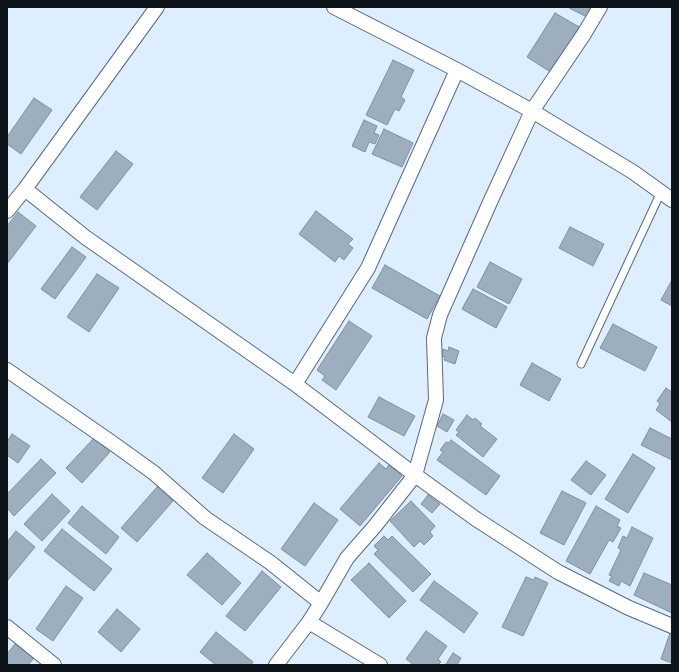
<!DOCTYPE html>
<html>
<head>
<meta charset="utf-8">
<style>
  body { margin:0 }
  #map { position:relative; width:679px; height:672px; overflow:hidden; background:#dceeff; font-family:"Golos Text",sans-serif }
  canvas { display:block }
  .frame { position:absolute; inset:0; border:8px solid #0e151a; pointer-events:none }
</style>
</head>
<body>
<div id="map">
<canvas width="679" height="672"></canvas>
<div class="frame"></div>
</div>
<script>
const g = document.querySelector('canvas').getContext('2d');
g.lineJoin = 'round';
function fillPath(path, color) {
  g.fillStyle = color;
  g.fill(path, 'evenodd');
}
function toPath(rows) {
  const path = new Path2D();
  for (const r of rows) {
    path.moveTo(r[0], r[1]);
    for (let i = 2; i < r.length; i += 2) path.lineTo(r[i], r[i + 1]);
  }
  return path;
}
function trace(path, color, width, dash) {
  g.strokeStyle = color;
  g.lineWidth = width;
  g.lineCap = dash ? 'butt' : 'round';
  g.setLineDash(dash || []);
  g.stroke(path);
}
const building = toPath([
  [570,7,595,7,589,18,569,8,570,7],
  [555,13,581,28,552,73,527,57,555,13],
  [393,60,414,70,401,97,405,100,399,111,395,109,387,125,366,115,393,60],
  [34,98,52,110,21,154,7,144,7,137,34,98],
  [364,120,377,126,374,133,379,135,375,144,369,142,365,152,352,146,364,120],
  [384,129,413,143,402,167,372,154,384,129],
  [116,151,133,164,97,210,80,197,116,151],
  [316,211,353,239,348,244,353,248,344,260,339,256,335,262,299,234,316,211],
  [18,212,36,226,7,264,7,226,18,212],
  [570,227,604,244,593,266,559,248,570,227],
  [72,247,86,257,55,299,41,289,72,247],
  [490,262,522,279,509,304,477,287,490,262],
  [385,265,440,296,427,319,372,288,385,265],
  [97,274,119,288,89,332,67,317,97,274],
  [672,280,672,306,661,300,672,280],
  [473,289,507,307,496,328,462,309,473,289],
  [349,321,372,336,336,390,322,380,325,376,317,370,349,321],
  [613,324,657,347,645,371,600,348,613,324],
  [449,347,459,351,455,364,444,360,445,357,441,356,443,349,448,351,449,347],
  [532,363,561,379,549,401,520,385,532,363],
  [666,388,672,392,672,422,656,410,660,404,657,401,666,388],
  [379,397,415,416,404,436,368,417,379,397],
  [443,414,454,420,447,432,437,426,443,414],
  [467,415,473,420,475,418,482,424,480,426,497,439,483,457,456,435,459,432,456,430,467,415],
  [650,428,672,439,672,460,641,445,650,428],
  [12,434,30,446,18,463,7,455,7,442,12,434],
  [234,434,254,449,223,493,202,478,234,434],
  [94,438,110,452,82,483,66,468,94,438],
  [451,440,500,476,486,495,437,460,443,452,440,450,446,442,449,443,451,440],
  [633,454,655,468,628,513,605,499,633,454],
  [41,459,56,473,14,516,7,508,7,494,41,459],
  [586,461,606,475,591,495,571,480,586,461],
  [379,463,386,469,389,465,402,476,360,526,340,509,379,463],
  [157,487,173,501,137,542,121,528,157,487],
  [562,491,586,503,564,545,540,533,562,491],
  [52,494,70,511,42,541,24,524,52,494],
  [428,495,440,504,432,513,421,504,428,495],
  [411,501,435,526,430,532,433,536,424,545,420,541,414,547,390,521,411,501],
  [314,503,338,520,305,566,281,549,314,503],
  [82,506,119,537,106,554,68,523,82,506],
  [596,506,620,520,617,526,621,528,613,542,609,540,590,574,566,561,596,506],
  [632,527,653,538,630,586,621,581,619,586,609,581,612,576,609,575,621,550,618,548,623,536,627,538,632,527],
  [62,529,112,569,94,591,44,551,62,529],
  [16,531,35,547,7,581,7,542,16,531],
  [384,536,388,540,392,536,431,574,413,592,374,554,378,550,374,546,384,536],
  [207,553,241,583,222,605,187,575,207,553],
  [369,563,406,601,389,618,351,580,369,563],
  [262,571,281,587,245,631,226,616,262,571],
  [644,573,672,585,672,613,634,595,644,573],
  [526,577,534,580,535,577,548,583,523,636,502,627,526,577],
  [434,581,478,613,464,633,420,600,434,581],
  [66,586,83,598,53,641,36,629,66,586],
  [117,609,140,629,121,652,98,632,117,609],
  [426,631,447,646,438,659,441,662,438,665,414,665,406,659,426,631],
  [216,632,253,662,251,665,216,665,200,652,216,632],
  [670,633,672,634,672,663,661,659,670,633],
  [15,644,34,658,28,665,7,665,7,654,15,644],
  [453,653,461,658,457,665,448,665,446,664,453,653]
]);
fillPath(building, '#9daebe');
trace(building, '#7f909f', 1);
const lane = toPath([
  [581,364,661,192]
]);
const street = toPath([
  [334,7,457,70,532,111,633,172,672,200],
  [25,189,85,237,295,384,415,475,476,519,558,572,629,608,672,626],
  [7,211,25,189,157,7],
  [7,370,111,442,154,473,205,518,271,563,321,603],
  [295,384,368,268,457,70],
  [309,622,380,665],
  [7,627,54,665],
  [276,665,309,622,321,603,347,558,375,526,415,475,436,400,434,338,440,315,491,200,532,111,584,34,600,7]
]);
trace(lane, '#596977', 9);
trace(street, '#596977', 16);
trace(lane, '#fff', 7);
trace(street, '#fff', 14);
</script>
</body>
</html>
